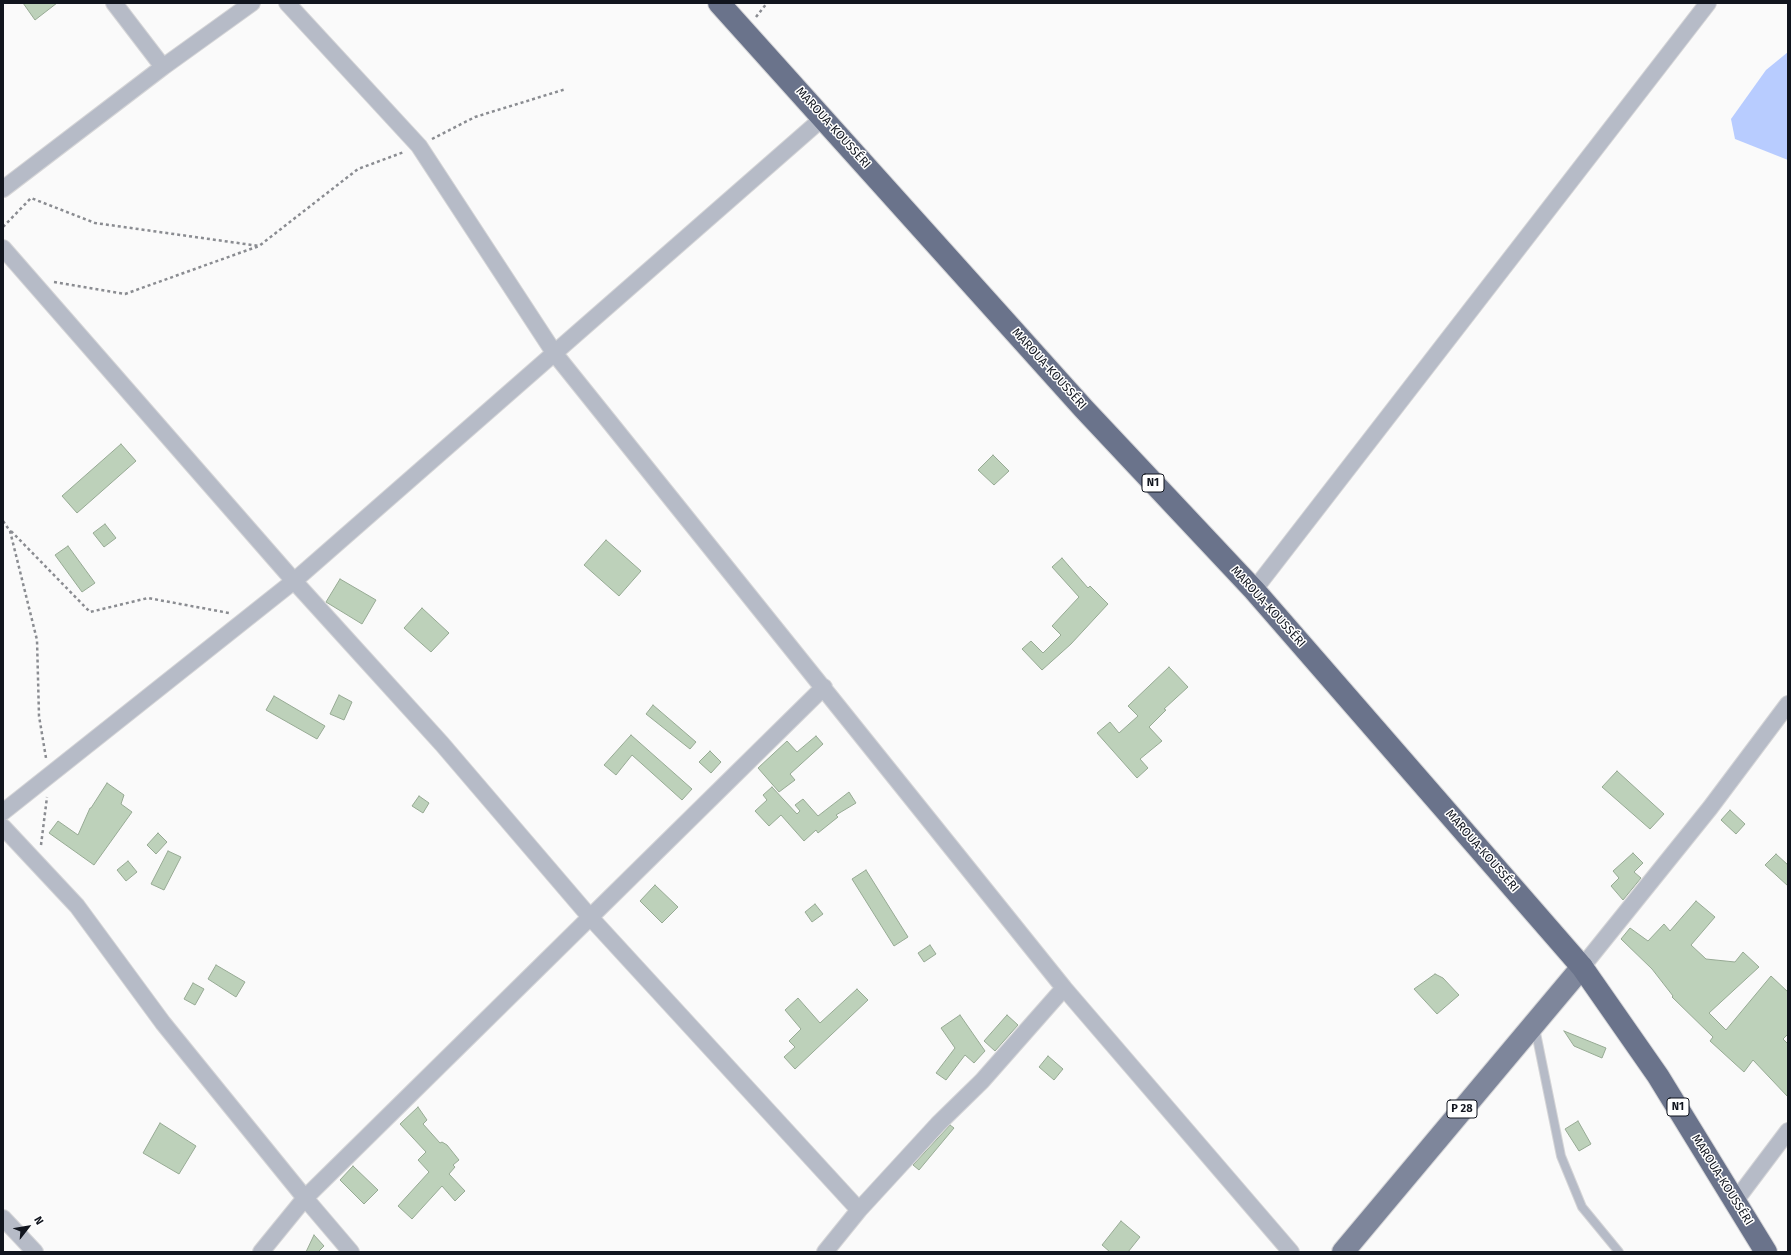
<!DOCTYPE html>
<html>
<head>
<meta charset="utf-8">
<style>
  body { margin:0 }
  #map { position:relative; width:1791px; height:1255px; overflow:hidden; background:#fafafa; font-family:"Fira Sans",sans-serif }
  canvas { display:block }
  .frame { position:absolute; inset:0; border:4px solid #11151e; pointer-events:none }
  .north { position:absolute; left:8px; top:1207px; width:40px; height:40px; -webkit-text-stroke:3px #fff; paint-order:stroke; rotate:59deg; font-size:11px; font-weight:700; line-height:16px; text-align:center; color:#11151e }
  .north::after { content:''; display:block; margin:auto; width:14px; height:18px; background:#11151e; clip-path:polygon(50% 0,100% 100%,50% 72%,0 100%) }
</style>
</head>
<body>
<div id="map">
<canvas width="1791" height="1255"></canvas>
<div class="frame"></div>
<div class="north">N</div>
</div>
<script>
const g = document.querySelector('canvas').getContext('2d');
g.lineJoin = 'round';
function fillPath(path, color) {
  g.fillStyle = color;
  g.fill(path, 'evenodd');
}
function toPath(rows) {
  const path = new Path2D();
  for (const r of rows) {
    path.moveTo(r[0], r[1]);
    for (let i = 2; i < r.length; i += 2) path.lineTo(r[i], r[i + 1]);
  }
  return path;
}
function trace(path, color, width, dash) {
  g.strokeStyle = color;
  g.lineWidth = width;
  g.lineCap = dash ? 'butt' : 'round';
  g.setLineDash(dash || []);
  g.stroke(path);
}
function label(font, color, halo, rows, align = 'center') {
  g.font = font + ' "Fira Sans",sans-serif';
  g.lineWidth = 3;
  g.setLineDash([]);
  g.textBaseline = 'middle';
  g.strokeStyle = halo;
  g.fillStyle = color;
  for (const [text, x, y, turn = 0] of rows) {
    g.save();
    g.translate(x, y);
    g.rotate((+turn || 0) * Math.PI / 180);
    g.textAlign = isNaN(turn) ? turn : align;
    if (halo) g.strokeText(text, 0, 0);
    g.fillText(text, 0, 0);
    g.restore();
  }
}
fillPath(toPath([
  [1788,52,1788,160,1735,139,1731,119,1766,70]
]), '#b8ccff');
const building = toPath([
  [23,3,57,3,35,20,23,3],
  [121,444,136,461,77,513,62,496,121,444],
  [993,455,1009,471,994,485,978,470,993,455],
  [105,524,116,538,104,547,93,533,105,524],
  [606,540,641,571,619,596,584,565,606,540],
  [68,546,95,583,82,592,55,555,68,546],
  [1062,558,1088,588,1090,586,1108,604,1071,644,1042,670,1022,649,1031,641,1043,653,1061,635,1052,626,1079,597,1052,567,1062,558],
  [340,579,376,600,362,624,326,602,340,579],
  [422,608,449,633,431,652,404,628,422,608],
  [1169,667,1188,687,1164,709,1166,710,1149,727,1162,741,1140,759,1148,768,1137,778,1097,733,1110,722,1119,733,1138,716,1128,706,1169,667],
  [339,695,352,702,344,720,330,714,339,695],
  [274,696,325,726,317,739,266,710,274,696],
  [653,705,696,742,690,749,646,714,653,705],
  [631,735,692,789,682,800,632,755,616,775,604,765,631,735],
  [816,736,823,744,790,774,795,780,779,792,758,768,787,741,797,752,816,736],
  [710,751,721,762,711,773,699,762,710,751],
  [1617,771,1664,814,1650,829,1602,787,1617,771],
  [107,783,124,795,121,804,132,812,94,865,49,833,58,821,78,835,90,808,91,808,107,783],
  [772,787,797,814,800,811,795,805,803,799,818,816,849,792,856,803,836,815,838,817,818,833,816,830,804,841,781,815,769,826,755,811,767,800,763,795,772,787],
  [419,796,429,803,423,813,412,806,419,796],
  [1730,810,1745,824,1736,834,1721,820,1730,810],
  [158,833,167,842,156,854,147,845,158,833],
  [168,851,181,857,164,890,151,884,168,851],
  [1633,853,1643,863,1634,872,1641,878,1623,900,1611,886,1619,878,1613,871,1633,853],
  [1776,854,1788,865,1788,886,1765,865,1776,854],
  [128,861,137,872,126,881,117,870,128,861],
  [866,870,908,937,894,946,852,879,866,870],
  [655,885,678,907,662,923,640,901,655,885],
  [1696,901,1715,917,1691,945,1706,959,1735,962,1743,952,1759,967,1709,1013,1726,1030,1771,976,1788,992,1788,1034,1783,1039,1788,1044,1788,1097,1753,1060,1744,1072,1710,1041,1713,1037,1672,997,1673,996,1652,969,1621,939,1630,928,1648,941,1664,924,1670,931,1696,901],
  [815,904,823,914,812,922,805,912,815,904],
  [930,945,936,954,924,962,918,953,930,945],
  [216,965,245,982,236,997,208,979,216,965],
  [1435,974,1443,978,1459,995,1437,1014,1414,989,1435,974],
  [193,983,204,989,195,1005,184,999,193,983],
  [857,989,868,1000,795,1069,784,1057,795,1047,789,1041,801,1029,785,1010,798,998,820,1023,857,989],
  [960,1015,985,1051,974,1063,965,1055,946,1080,936,1073,955,1048,941,1028,960,1015],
  [1007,1015,1018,1025,995,1051,984,1041,1007,1015],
  [1564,1031,1606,1048,1602,1058,1574,1046,1564,1031],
  [1048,1056,1063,1069,1054,1080,1039,1067,1048,1056],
  [418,1107,427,1120,423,1124,440,1143,442,1142,447,1145,459,1160,453,1165,455,1167,449,1174,465,1191,455,1201,442,1186,412,1219,398,1206,429,1172,418,1160,426,1152,400,1124,418,1107],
  [1578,1121,1591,1144,1579,1151,1565,1129,1578,1121],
  [160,1123,196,1146,179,1174,143,1153,160,1123],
  [950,1125,954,1128,919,1170,913,1165,950,1125],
  [353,1166,378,1190,364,1204,340,1180,353,1166],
  [1121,1221,1140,1237,1128,1252,1110,1252,1102,1245,1121,1221],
  [314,1235,324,1246,318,1252,306,1252,314,1235]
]);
fillPath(building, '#bdd1ba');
trace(building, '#97aa94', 1);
const lane = toPath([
  [1535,1028,1561,1156,1582,1207,1619,1252]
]);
const street = toPath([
  [114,3,163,67],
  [287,3,419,146,555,354,1064,988,1291,1252],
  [3,189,163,67,252,3],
  [3,248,294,581,442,744,590,917,859,1210],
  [1254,590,1708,3],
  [3,812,294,581,824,117],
  [3,827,77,906,163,1023,305,1198,351,1252],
  [1582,967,1710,808,1788,704],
  [1736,1200,1788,1131],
  [3,1218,35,1252],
  [261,1252,305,1198,824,687],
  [825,1252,859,1210,938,1124,982,1081,1064,988]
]);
const primary = toPath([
  [1343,1252,1582,967]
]);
const highway = toPath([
  [719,3,1084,409,1254,590,1582,967,1658,1076,1766,1252]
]);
trace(lane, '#d5d5d7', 10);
trace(street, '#d5d5d7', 18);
trace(primary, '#d5d5d7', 24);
trace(highway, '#d5d5d7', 24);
trace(toPath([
  [756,17,767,3],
  [432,139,475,117,566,89],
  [3,227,31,198,95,223,259,246],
  [54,282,125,294,259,246,358,169,404,152],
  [3,521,10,531,37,640,39,716,46,758],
  [11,531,90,612,148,598,229,613],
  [41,845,47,797]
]), '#8a8c91', 2.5, [3, 3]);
trace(lane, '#b6bbc7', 8);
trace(street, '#b6bbc7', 16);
trace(primary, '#7e869b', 22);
trace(highway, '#6a738b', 22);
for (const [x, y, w] of [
  [1153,483,22],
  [1678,1107,22],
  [1462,1109,30]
]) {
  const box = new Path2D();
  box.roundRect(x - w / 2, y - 9, w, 18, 3);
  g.fillStyle = '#fff';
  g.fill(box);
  trace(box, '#11151e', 1);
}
label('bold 11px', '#11151e', null, [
  ["N1",1153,483],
  ["N1",1678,1107],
  ["P 28",1462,1109]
]);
label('12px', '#11151e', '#fff', [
  ["MAROUA-KOUSSÉRI",833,128,48],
  ["MAROUA-KOUSSÉRI",1049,369,48],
  ["MAROUA-KOUSSÉRI",1268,607,48],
  ["MAROUA-KOUSSÉRI",1482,851,49],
  ["MAROUA-KOUSSÉRI",1722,1180,58]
]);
</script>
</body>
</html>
